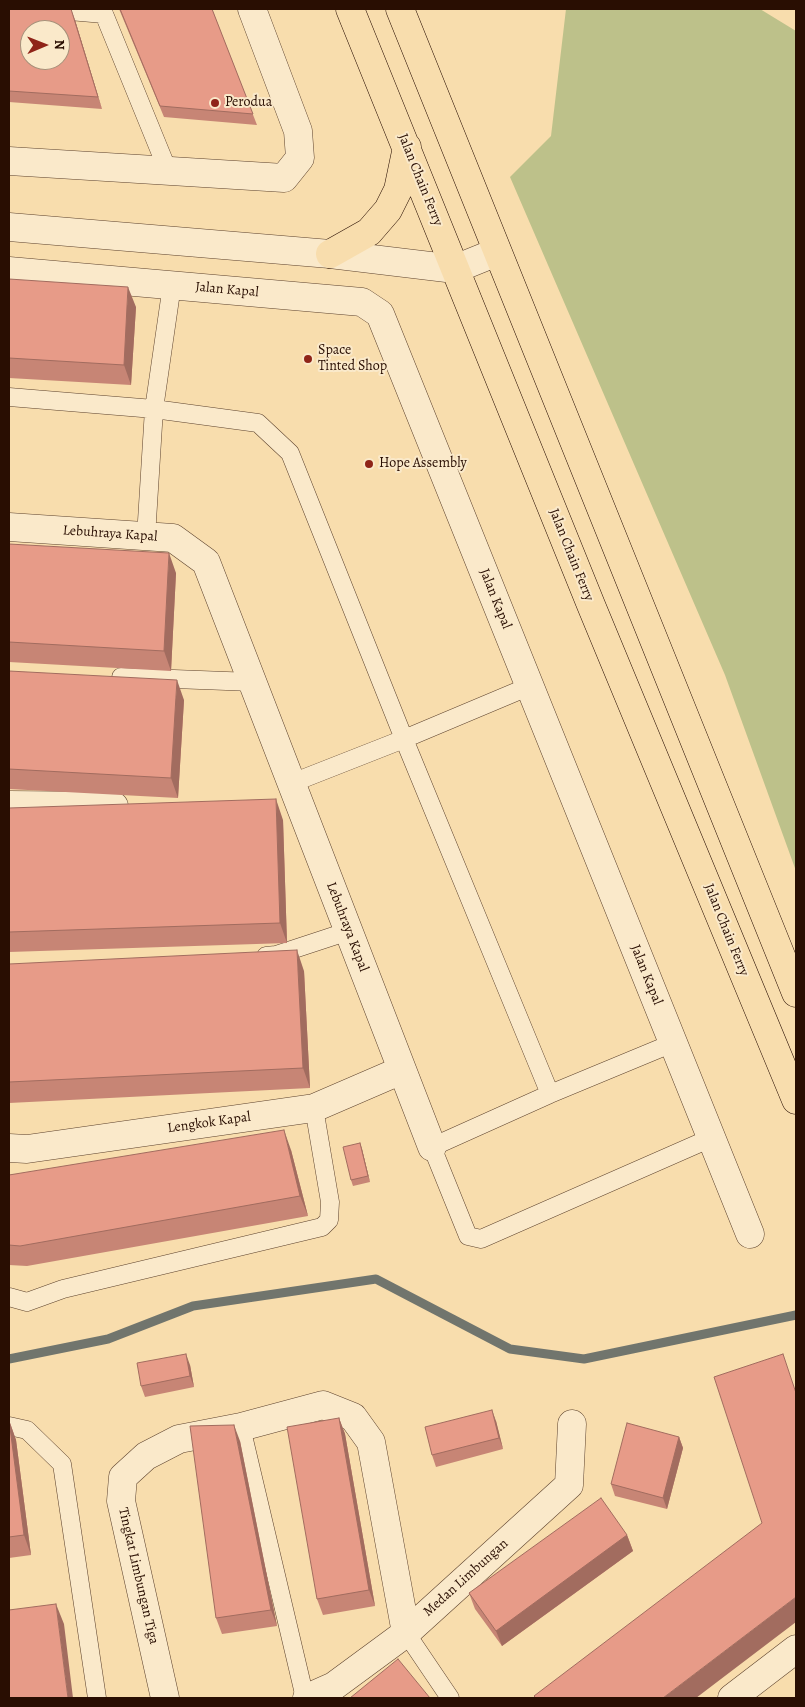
<!DOCTYPE html>
<html>
<head>
<meta charset="utf-8">
<style>
  body { margin:0 }
  #map { position:relative; width:805px; height:1707px; overflow:hidden; background:#f8ddad; font-family:Alegreya,serif }
  canvas { display:block }
  .frame { position:absolute; inset:0; border:10px solid #290e02; pointer-events:none }
  .north { position:absolute; left:20px; top:20px; width:50px; height:50px; box-sizing:border-box; background:#fae9ca; border:1px solid #a6917a; border-radius:50%; rotate:89deg; font-size:14px; font-weight:700; line-height:20px; text-align:center; color:#290e02 }
  .north::after { content:''; display:block; margin:auto; width:18px; height:22px; background:#8f2418; clip-path:polygon(50% 0,100% 100%,50% 72%,0 100%) }
</style>
</head>
<body>
<div id="map">
<canvas width="805" height="1707"></canvas>
<div class="frame"></div>
<div class="north">N</div>
</div>
<script>
const g = document.querySelector('canvas').getContext('2d');
g.lineJoin = 'round';
function fillPath(path, color) {
  g.fillStyle = color;
  g.fill(path, 'evenodd');
}
function toPath(rows) {
  const path = new Path2D();
  for (const r of rows) {
    path.moveTo(r[0], r[1]);
    for (let i = 2; i < r.length; i += 2) path.lineTo(r[i], r[i + 1]);
  }
  return path;
}
function trace(path, color, width, dash) {
  g.strokeStyle = color;
  g.lineWidth = width;
  g.lineCap = dash ? 'butt' : 'round';
  g.setLineDash(dash || []);
  g.stroke(path);
}
function label(font, color, halo, rows, align = 'center') {
  g.font = font + ' Alegreya,serif';
  g.lineWidth = 4;
  g.setLineDash([]);
  g.textBaseline = 'middle';
  g.strokeStyle = halo;
  g.fillStyle = color;
  for (const [text, x, y, turn = 0] of rows) {
    g.save();
    g.translate(x, y);
    g.rotate((+turn || 0) * Math.PI / 180);
    g.textAlign = isNaN(turn) ? turn : align;
    if (halo) g.strokeText(text, 0, 0);
    g.fillText(text, 0, 0);
    g.restore();
  }
}
fillPath(toPath([
  [566,9,760,9,796,31,796,871,725,675,510,177,551,136]
]), '#bdc18a');
trace(toPath([
  [9,1359,108,1339,193,1306,376,1279,510,1349,584,1359,796,1315]
]), '#71756d', 9);
const service = toPath([
  [46,9,104,14],
  [102,9,168,171],
  [9,397,154,409,258,423,290,453,404,739,550,1094],
  [146,537,154,409,172,285],
  [121,677,253,682],
  [292,783,404,739,530,686],
  [266,956,276,955,349,931],
  [673,1043,550,1094,432,1147,468,1236,481,1239,711,1138],
  [9,1297,27,1302,63,1289,322,1227,329,1220,330,1202,314,1108],
  [9,1426,27,1430,62,1464,97,1698],
  [241,1427,305,1698],
  [406,1633,450,1698]
]);
const minor = toPath([
  [9,161,284,178,300,158,298,131,252,9],
  [9,227,330,254,455,269,497,252],
  [9,271,362,302,380,314,750,1234],
  [9,527,173,538,206,562,432,1147],
  [9,805,114,806],
  [9,1148,27,1149,314,1108,402,1070],
  [165,1698,121,1501,123,1477,146,1456,179,1439,241,1427,323,1405,353,1417,371,1442,406,1633],
  [307,1698,334,1686,406,1633,569,1485,572,1424],
  [732,1698,796,1649]
]);
const trunk = toPath([
  [350,9,591,605,796,1100],
  [400,9,796,993],
  [330,254,369,232,388,210,398,190,407,147]
]);
trace(service, '#5d422d', 19);
trace(minor, '#5d422d', 29);
trace(trunk, '#290e02', 29);
trace(service, '#fae9ca', 18);
trace(minor, '#fae9ca', 28);
trace(trunk, '#f8ddad', 28);
fillPath(toPath([
  [9,9,75,20,102,109,9,102],
  [119,9,212,9,257,125,164,117],
  [9,279,136,307,131,385,9,378],
  [9,544,176,573,171,671,9,662],
  [9,671,184,700,178,798,9,789],
  [9,808,283,820,287,943,9,952],
  [9,964,304,971,310,1088,9,1103],
  [360,1143,362,1149,370,1182,353,1186,351,1180],
  [291,1150,308,1216,27,1266,9,1265,9,1175],
  [190,1365,194,1387,145,1397,141,1386],
  [339,1418,345,1434,375,1606,323,1615,317,1599],
  [9,1420,16,1440,31,1555,9,1558],
  [496,1421,503,1449,436,1467,432,1455],
  [679,1437,683,1448,667,1509,615,1496,611,1484],
  [240,1441,277,1626,222,1634,216,1618],
  [627,1535,633,1551,502,1646,475,1609,469,1593]
]), '#c78575');
fillPath(toPath([
  [71,9,75,20,102,109,98,97],
  [128,287,136,307,131,385,124,365],
  [169,553,176,573,171,671,164,651],
  [177,680,184,700,178,798,171,778],
  [276,799,283,820,287,943,280,923],
  [297,950,304,971,310,1088,303,1068],
  [284,1130,291,1150,308,1216,300,1196],
  [360,1143,362,1149,370,1182,368,1176],
  [186,1354,190,1365,194,1387,190,1376],
  [492,1410,496,1421,503,1449,499,1438],
  [339,1418,345,1434,375,1606,369,1590],
  [9,1420,16,1440,31,1555,24,1535],
  [234,1425,240,1441,277,1626,271,1610],
  [679,1437,683,1448,667,1509,663,1498],
  [627,1535,633,1551,502,1646,496,1631],
  [796,1597,796,1622,696,1698,663,1698],
  [56,1604,64,1624,73,1698,68,1698]
]), '#a26c5f');
const building = toPath([
  [9,9,71,9,98,97,9,91,9,9],
  [30,30,60,30,60,60,30,60,30,30],
  [120,9,212,9,253,114,160,106,120,9],
  [9,279,128,287,124,365,9,358,9,279],
  [9,544,169,553,164,651,9,642,9,544],
  [9,671,177,680,171,778,9,769,9,671],
  [276,799,280,923,9,932,9,808,276,799],
  [297,950,303,1068,9,1082,9,964,297,950],
  [284,1130,300,1196,20,1246,9,1245,9,1175,284,1130],
  [360,1143,368,1176,351,1180,343,1147,360,1143],
  [186,1354,190,1376,141,1386,137,1363,186,1354],
  [783,1354,796,1393,796,1597,663,1698,536,1698,534,1696,762,1523,714,1377,783,1354],
  [492,1410,499,1438,432,1455,425,1427,492,1410],
  [339,1418,369,1590,317,1599,287,1427,339,1418],
  [9,1420,24,1535,9,1537,9,1420],
  [627,1423,679,1437,663,1498,611,1484,627,1423],
  [234,1425,271,1610,216,1618,190,1426,234,1425],
  [601,1498,627,1535,496,1631,469,1593,601,1498],
  [56,1604,68,1698,9,1698,9,1610,56,1604],
  [398,1659,430,1698,350,1698,398,1659]
]);
fillPath(building, '#e79b88');
trace(building, '#a26c5f', 1);
for (const [x, y, r, color] of [
  [215,103,5,"#8f2418"],
  [308,359,5,"#8f2418"],
  [369,464,5,"#8f2418"]
]) {
  const dot = new Path2D();
  dot.arc(x, y, r, 0, 2 * Math.PI);
  g.fillStyle = color;
  g.fill(dot);
  trace(dot, '#fae9ca', 2);
}
label('14px', '#290e02', '#fae9ca', [
  ["Perodua",225,103],
  ["Space",318,351],
  ["Tinted Shop",318,367],
  ["Hope Assembly",379,464]
], 'left');
label('14px', '#290e02', '#fae9ca', [
  ["Jalan Chain Ferry",420,180,68],
  ["Jalan Kapal",227,290,5],
  ["Lebuhraya Kapal",110,534,4],
  ["Jalan Chain Ferry",571,555,68],
  ["Jalan Kapal",495,599,68],
  ["Lebuhraya Kapal",347,927,69],
  ["Jalan Chain Ferry",726,930,68],
  ["Jalan Kapal",646,975,68],
  ["Lengkok Kapal",209,1123,-8],
  ["Tingkat Limbungan Tiga",138,1576,77],
  ["Medan Limbungan",466,1578,-42]
]);
</script>
</body>
</html>
